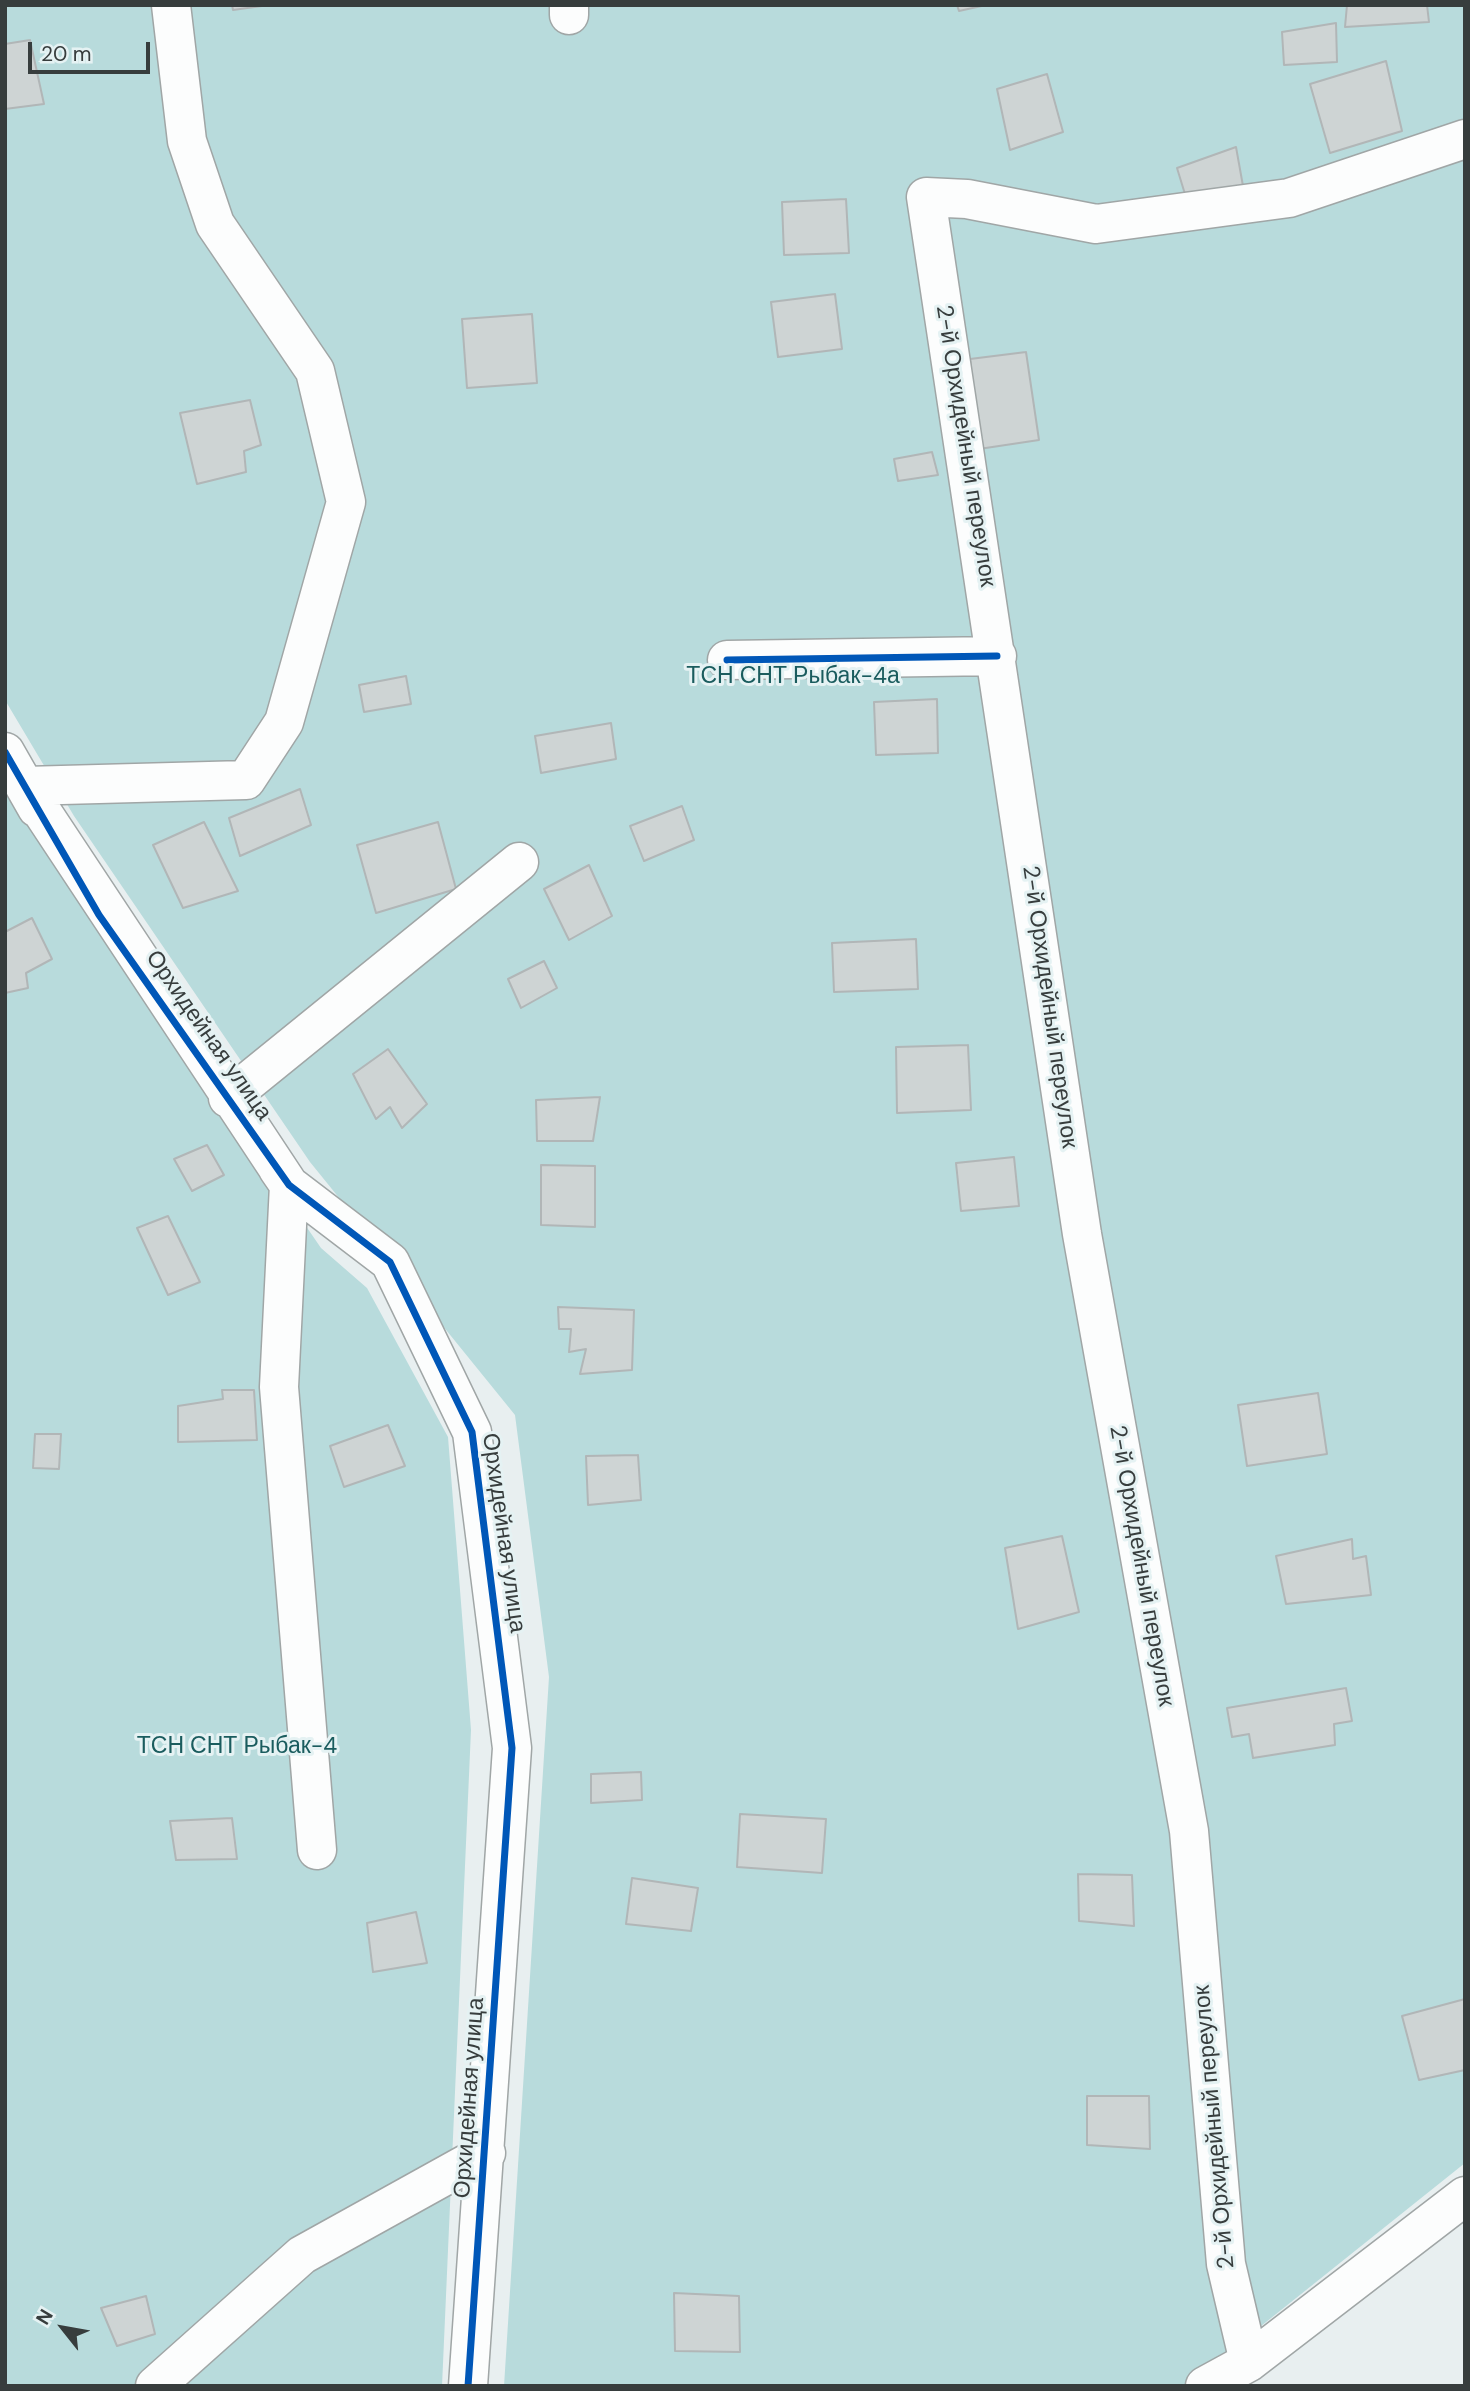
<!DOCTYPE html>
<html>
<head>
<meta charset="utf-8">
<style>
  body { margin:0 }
  #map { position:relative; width:1470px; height:2391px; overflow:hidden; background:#e8eff0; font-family:"DM Sans",sans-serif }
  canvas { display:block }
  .frame { position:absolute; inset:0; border:7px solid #373d3d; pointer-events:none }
  .north { position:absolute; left:28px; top:2293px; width:70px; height:70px; -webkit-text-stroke:5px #e5f2f3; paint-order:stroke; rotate:301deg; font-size:19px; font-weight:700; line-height:28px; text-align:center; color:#373d3d }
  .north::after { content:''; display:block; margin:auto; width:24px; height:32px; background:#373d3d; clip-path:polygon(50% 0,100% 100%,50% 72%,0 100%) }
  .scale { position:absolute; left:28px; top:42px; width:122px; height:32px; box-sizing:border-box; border:4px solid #373d3d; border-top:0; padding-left:9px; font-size:21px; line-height:24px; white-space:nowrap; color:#373d3d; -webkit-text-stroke:5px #e5f2f3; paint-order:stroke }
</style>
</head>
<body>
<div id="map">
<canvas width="1470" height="2391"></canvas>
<div class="frame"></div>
<div class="north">N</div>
<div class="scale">20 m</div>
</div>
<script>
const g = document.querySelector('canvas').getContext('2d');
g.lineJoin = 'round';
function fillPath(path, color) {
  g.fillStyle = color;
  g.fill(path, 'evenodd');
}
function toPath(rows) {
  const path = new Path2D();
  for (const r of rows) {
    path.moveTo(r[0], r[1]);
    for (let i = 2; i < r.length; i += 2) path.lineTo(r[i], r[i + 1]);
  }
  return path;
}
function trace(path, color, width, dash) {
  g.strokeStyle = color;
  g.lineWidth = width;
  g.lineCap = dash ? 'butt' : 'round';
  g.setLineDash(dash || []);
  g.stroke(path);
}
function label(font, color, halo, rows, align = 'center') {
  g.font = font + ' "DM Sans",sans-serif';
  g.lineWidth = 6;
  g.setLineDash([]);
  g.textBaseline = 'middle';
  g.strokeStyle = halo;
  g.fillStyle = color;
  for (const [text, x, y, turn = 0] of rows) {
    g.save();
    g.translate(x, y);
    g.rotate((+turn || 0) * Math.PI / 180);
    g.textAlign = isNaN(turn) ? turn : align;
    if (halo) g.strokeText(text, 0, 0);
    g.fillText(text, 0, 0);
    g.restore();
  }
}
fillPath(toPath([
  [5,5,1465,5,1465,2163,1186,2386,504,2386,549,1677,515,1415,310,1162,74,816,5,700],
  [5,789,321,1248,367,1288,448,1437,471,1730,442,2386,5,2386]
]), '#b8dbdc');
const building = toPath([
  [232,5,269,5,233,10,232,5],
  [957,5,986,5,959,11,957,5],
  [1347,5,1427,5,1429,22,1345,27,1347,5],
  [1336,23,1337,62,1284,65,1282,32,1336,23],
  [30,40,44,104,5,109,5,44,30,40],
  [1386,61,1402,131,1330,153,1310,84,1386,61],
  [1047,74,1063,132,1010,150,997,89,1047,74],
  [1236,147,1243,186,1188,204,1177,168,1236,147],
  [846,199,849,253,784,255,782,202,846,199],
  [835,294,842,349,778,357,771,302,835,294],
  [532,314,537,383,467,388,462,319,532,314],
  [1026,352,1039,440,979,449,970,359,1026,352],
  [250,400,261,445,244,451,246,472,197,484,180,413,250,400],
  [932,452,938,475,898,481,894,459,932,452],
  [406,676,411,704,364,712,359,685,406,676],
  [937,699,938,753,876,755,874,702,937,699],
  [611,723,616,759,541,773,535,736,611,723],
  [300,789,311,825,240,856,229,818,300,789],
  [682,806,694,840,644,861,630,826,682,806],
  [204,822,238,891,183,908,153,845,204,822],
  [438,822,456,889,376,913,357,845,438,822],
  [589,865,612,916,569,940,544,889,589,865],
  [32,918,52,959,26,973,28,988,5,993,5,932,32,918],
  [916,939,918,989,834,992,832,943,916,939],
  [544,961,557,988,521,1008,508,979,544,961],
  [968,1045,971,1110,897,1113,896,1047,968,1045],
  [388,1049,427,1104,402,1128,390,1107,376,1119,353,1074,388,1049],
  [600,1097,593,1141,537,1141,536,1100,600,1097],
  [207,1145,224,1175,192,1191,174,1159,207,1145],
  [1014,1157,1019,1206,961,1211,956,1163,1014,1157],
  [541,1165,595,1166,595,1227,541,1225,541,1165],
  [168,1216,200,1282,168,1295,137,1228,168,1216],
  [558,1307,634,1310,632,1370,580,1374,586,1349,569,1352,571,1329,559,1329,558,1307],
  [222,1390,254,1390,257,1440,178,1442,178,1406,223,1399,222,1390],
  [1318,1393,1327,1454,1247,1466,1238,1405,1318,1393],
  [388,1425,405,1466,344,1487,330,1446,388,1425],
  [35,1434,61,1434,59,1469,33,1468,35,1434],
  [638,1455,641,1500,588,1505,586,1456,638,1455],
  [1062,1536,1079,1612,1018,1629,1005,1548,1062,1536],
  [1352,1539,1353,1559,1366,1556,1371,1595,1286,1604,1276,1556,1352,1539],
  [1346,1688,1352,1721,1334,1724,1335,1745,1253,1758,1249,1734,1232,1737,1227,1708,1346,1688],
  [641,1772,642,1800,591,1803,591,1774,641,1772],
  [740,1814,826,1819,822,1873,737,1867,740,1814],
  [232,1818,237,1859,176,1860,170,1821,232,1818],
  [1078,1874,1132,1875,1134,1926,1079,1921,1078,1874],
  [632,1878,698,1888,691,1931,626,1924,632,1878],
  [416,1912,427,1963,373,1972,367,1923,416,1912],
  [1465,1999,1465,2070,1419,2080,1402,2016,1465,1999],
  [1087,2096,1149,2096,1150,2149,1087,2145,1087,2096],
  [674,2293,739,2296,740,2352,675,2351,674,2293],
  [146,2296,155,2334,117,2346,101,2308,146,2296]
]);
fillPath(building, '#ced4d4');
trace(building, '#b1b6b7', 2);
const minor = toPath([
  [171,5,187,141,215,224,315,371,346,502,284,722,246,780,25,786,289,1185,279,1387,317,1850],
  [569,5,569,15],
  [727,660,997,656],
  [5,752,37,808],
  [228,1098,519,862],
  [278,1169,289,1185,390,1262,472,1432,512,1748,468,2386],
  [1249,2362,1226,2264,1189,1831,1082,1234,926,197,967,199,1096,224,1289,198,1465,139],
  [155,2386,302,2255,486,2153],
  [1205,2386,1249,2362,1465,2196]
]);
trace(minor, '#a0a6a6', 41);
trace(minor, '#fcfdfd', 38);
trace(toPath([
  [727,660,997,656],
  [5,752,99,915,289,1185,390,1262,472,1432,512,1748,468,2386]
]), '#0057b8', 7);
label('23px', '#373d3d', '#e5f2f3', [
  ["2-й Орхидейный переулок",965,446,81],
  ["2-й Орхидейный переулок",1049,1007,82],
  ["Орхидейная улица",208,1036,55],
  ["Орхидейная улица",503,1533,82],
  ["2-й Орхидейный переулок",1141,1566,80],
  ["Орхидейная улица",470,2098,-86],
  ["2-й Орхидейный переулок",1215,2127,-95]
]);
label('23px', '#1a5c5e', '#e5f2f3', [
  ["ТСН СНТ Рыбак-4а",793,677],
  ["ТСН СНТ Рыбак-4",237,1747]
]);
</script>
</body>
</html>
